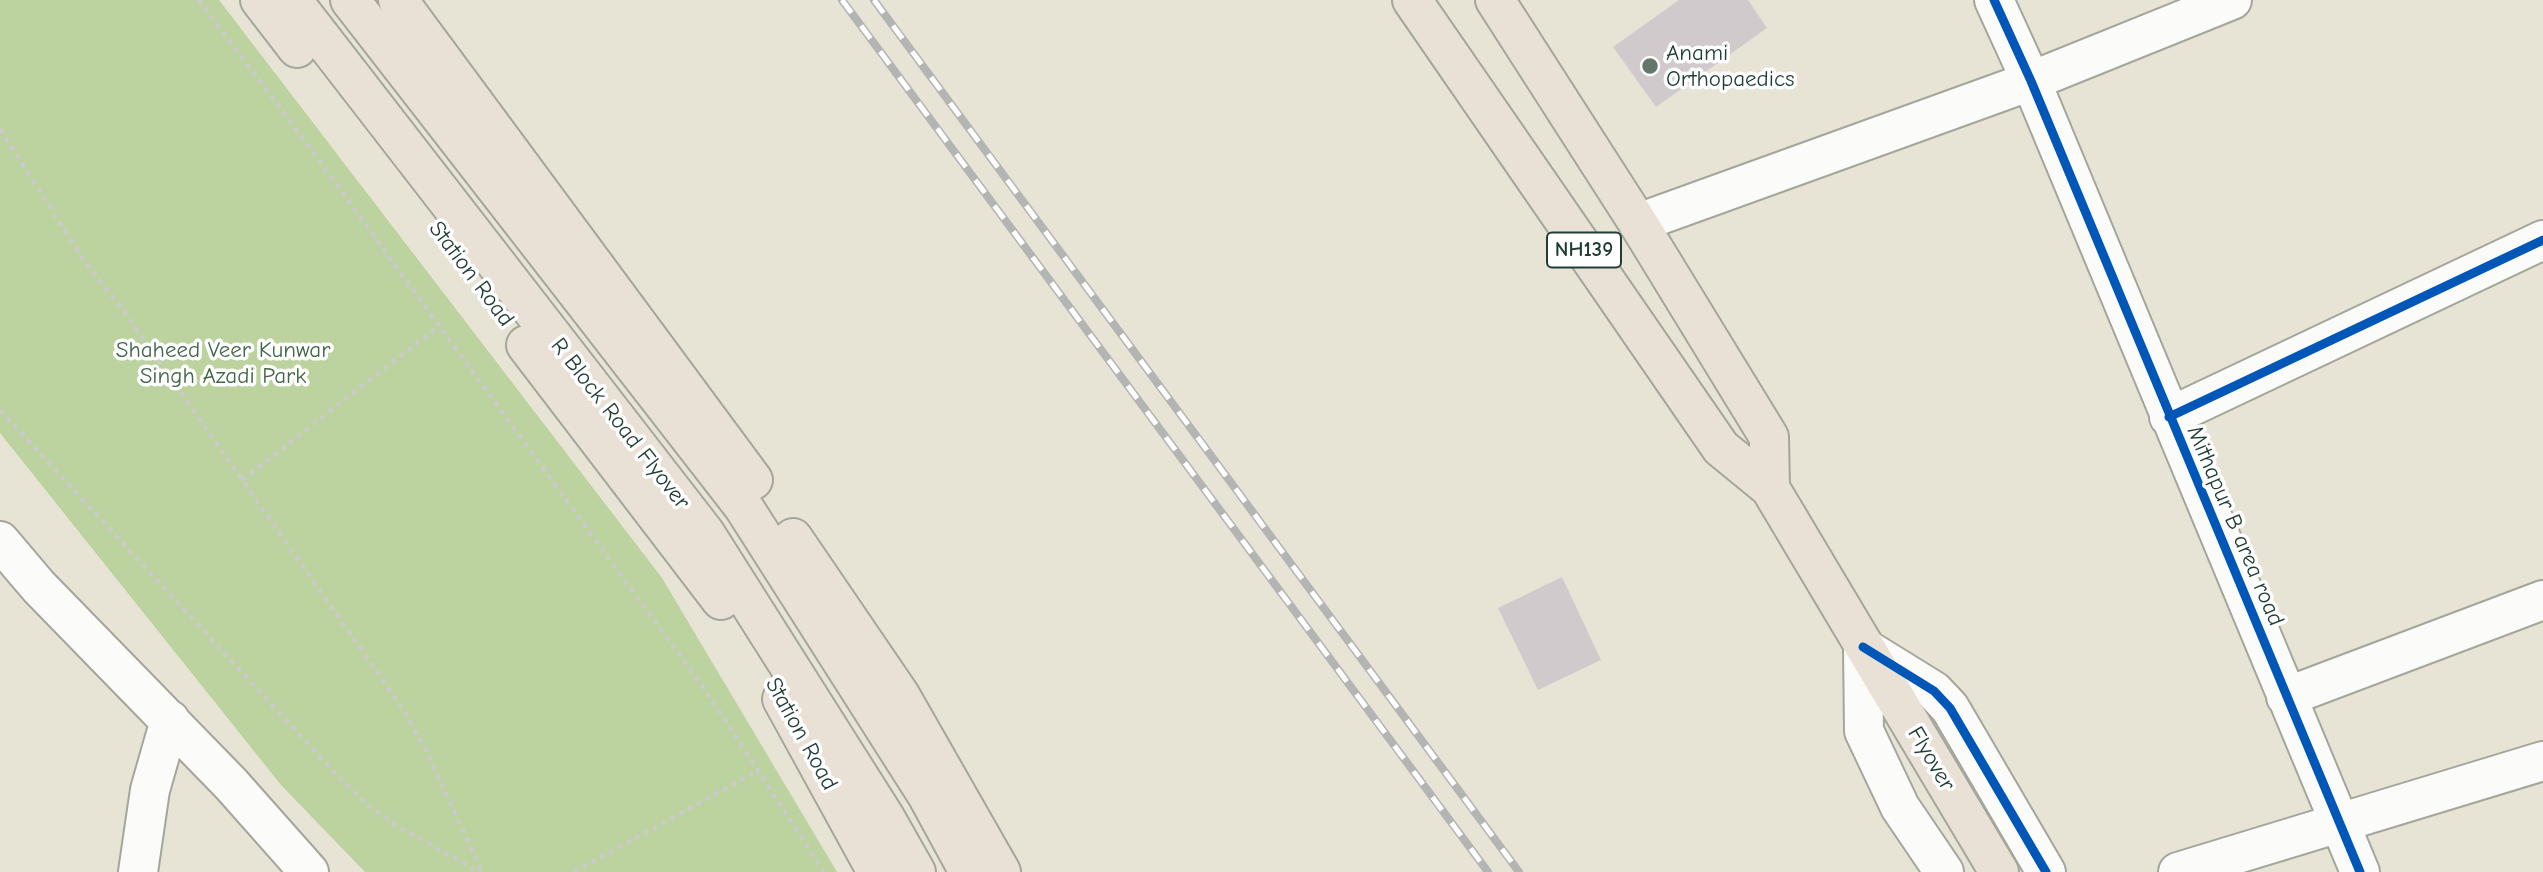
<!DOCTYPE html>
<html>
<head>
<meta charset="utf-8">
<style>
  body { margin:0 }
  canvas { display:block; background:#e7e4d5 }
</style>
</head>
<body>
<canvas width="2543" height="872"></canvas>
<script>
const g = document.querySelector('canvas').getContext('2d');
g.lineJoin = 'round';
function fillPath(path, color) {
  g.fillStyle = color;
  g.fill(path, 'evenodd');
}
function toPath(rows) {
  const path = new Path2D();
  for (const r of rows) {
    path.moveTo(r[0], r[1]);
    for (let i = 2; i < r.length; i += 2) path.lineTo(r[i], r[i + 1]);
  }
  return path;
}
function trace(path, color, width, dash) {
  g.strokeStyle = color;
  g.lineWidth = width;
  g.lineCap = dash ? 'butt' : 'round';
  g.setLineDash(dash || []);
  g.stroke(path);
}
function label(font, color, halo, rows, align = 'center') {
  g.font = font + ' "Comic Neue",sans-serif';
  g.lineWidth = 7;
  g.setLineDash([]);
  g.textBaseline = 'middle';
  g.strokeStyle = halo;
  g.fillStyle = color;
  for (const [text, x, y, turn = 0] of rows) {
    g.save();
    g.translate(x, y);
    g.rotate((+turn || 0) * Math.PI / 180);
    g.textAlign = isNaN(turn) ? turn : align;
    if (halo) g.strokeText(text, 0, 0);
    g.fillText(text, 0, 0);
    g.restore();
  }
}
fillPath(toPath([
  [0,0,219,0,662,578,837,872,365,872,281,785,0,433]
]), '#bcd29f');
fillPath(toPath([
  [1679,0,1748,0,1767,28,1656,107,1613,47],
  [1562,577,1601,660,1538,690,1498,608]
]), '#d0cacc');
const minor = toPath([
  [1994,0,2031,81,2360,872],
  [1638,223,2031,81,2232,0],
  [2169,417,2543,240],
  [0,541,39,587,231,784,309,872],
  [1863,647,1934,691,1950,708,2046,872],
  [1863,647,1864,731,1900,807,1944,872],
  [2286,697,2543,600],
  [138,872,150,790,170,720],
  [2178,872,2543,761]
]);
const major = toPath([
  [260,0,297,48],
  [292,0,705,533,886,819,916,872],
  [350,0,743,506,927,795,969,872],
  [398,0,753,480],
  [526,345,721,600],
  [793,538,900,695,1001,872],
  [782,699,877,872]
]);
const highway = toPath([
  [1412,0,1721,448,1770,488,1999,872],
  [1495,0,1638,223,1769,437,1770,488]
]);
trace(minor, '#a4a69c', 42);
trace(major, '#a4a69c', 42);
trace(highway, '#a4a69c', 42);
trace(toPath([
  [198,0,279,106,710,697,824,872],
  [0,129,85,262,121,307,405,712,428,754,482,872],
  [0,410,334,772,369,806,399,827,480,872],
  [242,480,440,325],
  [574,872,759,770]
]), '#c9cbc7', 4.5, [5, 5]);
trace(minor, '#fbfbf9', 38);
trace(major, '#e9e1d5', 38);
trace(highway, '#e9e1d5', 38);
const rail = toPath([
  [842,0,1488,872],
  [874,0,1519,872]
]);
trace(rail, '#b2b5b2', 8);
trace(rail, '#fff', 5, [16]);
trace(toPath([
  [1994,0,2031,81,2360,872],
  [2169,417,2543,240],
  [1863,647,1934,691,1950,708,2046,872]
]), '#0057b8', 9);
for (const [x, y, r, color] of [
  [1650,66,9,"#65776c"]
]) {
  const dot = new Path2D();
  dot.arc(x, y, r, 0, 2 * Math.PI);
  g.fillStyle = color;
  g.fill(dot);
  trace(dot, '#fff', 2.5);
}
for (const [x, y, w] of [
  [1584,250,74]
]) {
  const box = new Path2D();
  box.roundRect(x - w / 2, y - 17.5, w, 35, 5);
  g.fillStyle = '#fff';
  g.fill(box);
  trace(box, '#1f3d34', 2);
}
label('bold 21px', '#1f3d34', null, [
  ["NH139",1584,250]
]);
label('23px', '#1f3d34', '#fff', [
  ["Anami",1666,53],
  ["Orthopaedics",1666,79]
], 'left');
label('23px', '#1f3d34', '#fff', [
  ["Station Road",471,274,53],
  ["R Block Road Flyover",620,424,52],
  ["Mithapur B area road",2235,526,67],
  ["Station Road",801,734,61],
  ["Flyover",1931,759,59]
]);
label('23px', '#436647', '#fff', [
  ["Shaheed Veer Kunwar",223,350],
  ["Singh Azadi Park",223,376]
]);
</script>
</body>
</html>
